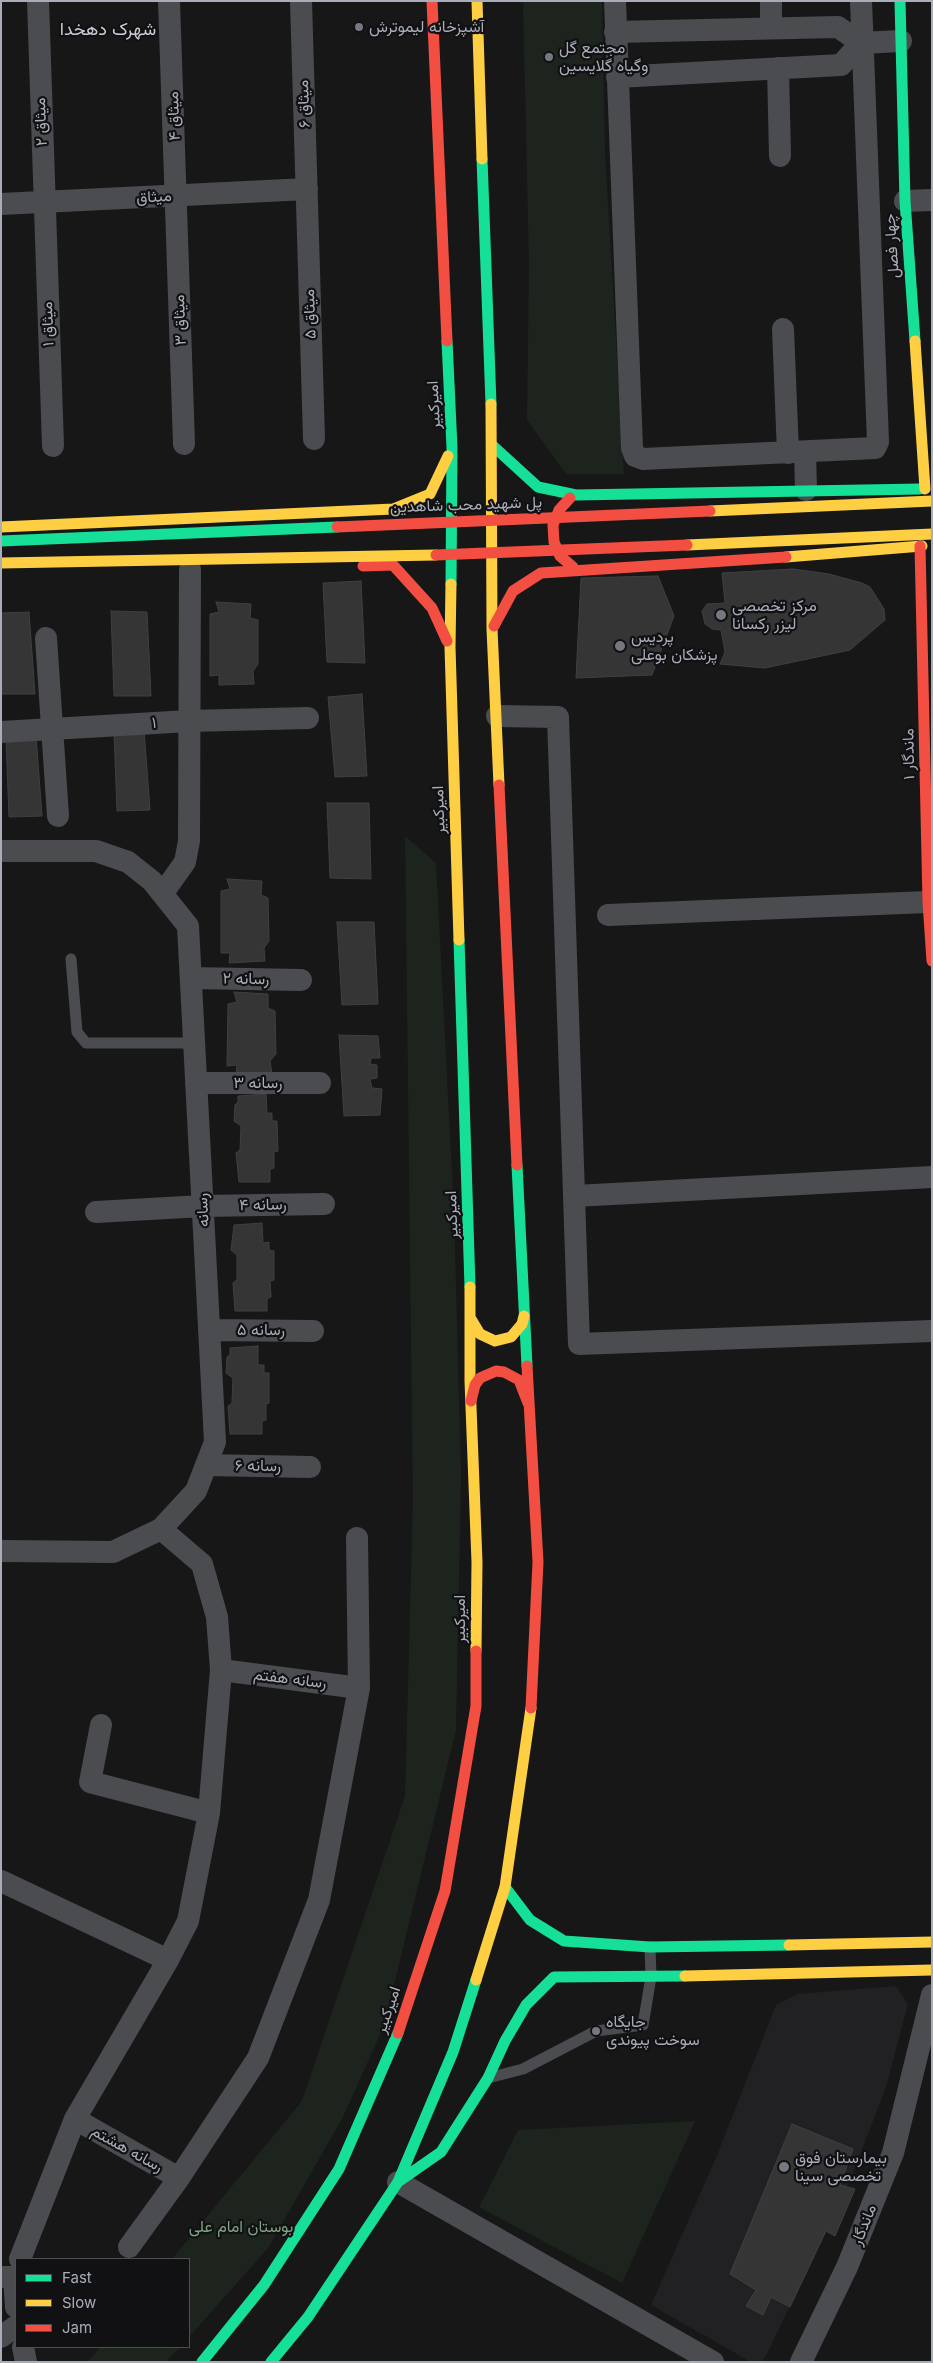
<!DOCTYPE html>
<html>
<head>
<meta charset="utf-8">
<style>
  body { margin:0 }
  #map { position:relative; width:933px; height:2363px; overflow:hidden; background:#171717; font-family:Inter,sans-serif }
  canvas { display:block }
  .frame { position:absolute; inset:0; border:2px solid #a8adb8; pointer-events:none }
  .legend { position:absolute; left:15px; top:2258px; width:175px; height:90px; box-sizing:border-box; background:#111113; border:1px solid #4d4f55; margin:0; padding:6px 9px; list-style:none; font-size:15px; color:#a8adb8 }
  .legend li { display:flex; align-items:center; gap:10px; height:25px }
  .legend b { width:25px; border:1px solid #4d4f55 }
</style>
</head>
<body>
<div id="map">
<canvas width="933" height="2363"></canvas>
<div class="frame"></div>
<ul class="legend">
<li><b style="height:6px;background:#16e098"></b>Fast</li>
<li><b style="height:6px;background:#ffcf43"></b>Slow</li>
<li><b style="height:6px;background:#f24e42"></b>Jam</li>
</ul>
</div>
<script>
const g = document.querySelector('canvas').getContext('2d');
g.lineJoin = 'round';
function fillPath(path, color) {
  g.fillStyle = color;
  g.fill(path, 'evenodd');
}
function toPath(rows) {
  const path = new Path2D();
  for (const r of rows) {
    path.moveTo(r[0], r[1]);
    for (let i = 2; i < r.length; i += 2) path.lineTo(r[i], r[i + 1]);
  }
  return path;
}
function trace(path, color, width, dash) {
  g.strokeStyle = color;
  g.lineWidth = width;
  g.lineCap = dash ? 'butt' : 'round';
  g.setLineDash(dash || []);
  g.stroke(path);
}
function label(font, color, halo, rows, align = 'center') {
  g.font = font + ' Inter,Vazirmatn,sans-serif';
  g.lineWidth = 4.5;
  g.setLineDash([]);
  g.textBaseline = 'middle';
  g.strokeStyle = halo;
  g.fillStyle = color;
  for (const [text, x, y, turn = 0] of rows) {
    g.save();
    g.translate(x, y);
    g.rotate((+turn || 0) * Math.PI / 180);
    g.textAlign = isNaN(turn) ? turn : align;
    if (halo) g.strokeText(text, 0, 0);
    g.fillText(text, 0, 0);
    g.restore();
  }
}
fillPath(toPath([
  [896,1986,908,2004,886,2087,852,2176,767,2354,761,2362,751,2362,651,2305,716,2158,776,2005,798,1994]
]), '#212123');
fillPath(toPath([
  [523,1,602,1,605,153,624,474,566,474,527,420,529,264],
  [405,836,436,863,454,1212,461,1474,456,1730,384,2026,343,2117,268,2248,189,2337,189,2259,172,2259,302,2101,405,1796,413,1501],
  [695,2121,622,2283,479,2207,518,2130],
  [100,2347,180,2347,166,2362,88,2362]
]), '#1d241e');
const building = toPath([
  [793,569,829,574,862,583,870,587,884,609,885,620,850,650,765,668,720,664,725,652,721,630,712,629,705,624,702,611,707,604,725,603,722,573,793,569],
  [658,576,674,616,652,675,576,678,581,578,658,576],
  [361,581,365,663,327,662,323,583,361,581],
  [216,602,251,604,250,618,258,620,258,664,253,671,254,684,219,685,219,675,210,676,210,614,219,612,216,602],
  [111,611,147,612,151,696,114,696,111,611],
  [29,612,35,694,1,694,1,613,29,612],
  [362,694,367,776,335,777,328,697,362,694],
  [144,730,150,810,117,811,114,732,144,730],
  [36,736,42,816,9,817,6,738,36,736],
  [327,803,369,803,371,879,330,878,327,803],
  [227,879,262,881,261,895,268,898,269,941,264,948,265,961,229,963,230,953,221,953,221,891,230,889,227,879],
  [337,922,374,922,378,1004,342,1005,337,922],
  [234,992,268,994,268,1008,275,1011,276,1054,270,1061,272,1074,236,1075,237,1065,227,1066,228,1004,237,1002,234,992],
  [339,1035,378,1036,380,1058,371,1058,370,1064,377,1065,377,1078,370,1079,372,1088,382,1089,380,1115,344,1116,339,1035],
  [266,1094,267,1113,272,1113,272,1121,277,1121,278,1151,274,1152,274,1168,270,1169,270,1182,239,1182,236,1153,240,1150,241,1126,234,1121,235,1105,238,1102,238,1096,266,1094],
  [262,1223,263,1243,269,1242,269,1250,274,1251,274,1280,270,1281,271,1297,267,1299,267,1311,235,1311,233,1283,237,1280,237,1255,231,1250,234,1225,262,1223],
  [258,1346,258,1365,264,1365,264,1373,269,1373,269,1403,266,1404,266,1420,262,1421,262,1434,230,1434,228,1406,232,1403,233,1378,226,1373,227,1357,230,1355,230,1348,258,1346],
  [792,2124,853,2149,840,2185,855,2189,835,2236,826,2231,790,2307,771,2297,763,2315,746,2306,756,2290,730,2274,792,2124]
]);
fillPath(building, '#353536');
trace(building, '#3f4043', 1);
trace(toPath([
  [71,959,77,1032,86,1043,194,1043],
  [492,2077,523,2069,596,2031,643,2025,651,1977,650,1947]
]), '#4b4c50', 11);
trace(toPath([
  [38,1,53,446],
  [169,1,184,444],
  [301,1,314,439],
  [615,1,632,448,635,456,643,459,875,448,878,442,861,1],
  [771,1,771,28],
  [615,32,838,27,861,43,901,41],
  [778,68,780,156],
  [617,77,841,65,861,43],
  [905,201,932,200],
  [1,204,307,189],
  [783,329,788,453],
  [805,452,806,490],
  [46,638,58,816],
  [497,716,558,717,579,1344,932,1331],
  [1,732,189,721,308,718],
  [1,851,96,851,128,862,152,881,188,926,215,1442,196,1491,161,1529,113,1552,1,1551],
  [163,893,185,862,189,841,190,570],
  [608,915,928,902],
  [191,978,301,980],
  [196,1083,320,1083],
  [575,1196,932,1177],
  [96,1212,203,1206,324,1204],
  [209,1330,313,1331],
  [206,1465,310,1467],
  [221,1670,359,1688],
  [101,1725,90,1782,209,1813],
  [1,1881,168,1960],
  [75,2119,179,2178],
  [398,2182,713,2362],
  [129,2247,179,2178,258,2058,319,1900,359,1688,357,1538],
  [20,2259,75,2119,168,1960,188,1921,209,1813,221,1670,217,1617,202,1564,161,1529],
  [1,2277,14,2277,16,2307],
  [1,2337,16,2326],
  [23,2347,26,2362],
  [801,2362,847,2267,893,2153,932,1995]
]), '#4b4c50', 22);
trace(toPath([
  [900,1,905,201,915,341],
  [482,159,491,404],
  [447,341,452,448,451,584],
  [492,445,538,487,576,495,920,489],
  [459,940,470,1287],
  [517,1165,527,1366],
  [505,1887,530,1920,564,1941,650,1947,789,1945],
  [398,2182,441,2152,488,2078,505,2041,526,2005,554,1977,685,1976],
  [202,2362,264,2285,339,2169,398,2033],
  [271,2362,308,2317,398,2182,453,2052,476,1980]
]), '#16e098', 11);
trace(toPath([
  [477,1,482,159],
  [915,341,925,489],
  [491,404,492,629,499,785],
  [1,527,393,509,430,494,448,456],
  [786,557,922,546],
  [451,584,450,647,459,940],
  [470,1287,470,1381,477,1562,476,1651],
  [471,1319,480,1334,495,1341,511,1337,522,1324,524,1316],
  [789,1945,932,1942],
  [685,1976,932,1970],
  [476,1980,505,1887,531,1708]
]), '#ffcf43', 11);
trace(toPath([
  [432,1,447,341],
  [570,498,559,510,553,525,554,542,560,556,573,567],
  [920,546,928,902,932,961],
  [363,566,393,565,432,608,447,641],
  [494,626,513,591,541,573,786,557],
  [499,785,517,1165],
  [527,1366,538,1562,531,1708],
  [471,1401,475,1385,480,1378,496,1371,504,1372,519,1380,528,1403],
  [398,2033,445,1891,476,1706,476,1651]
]), '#f24e42', 11);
trace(toPath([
  [1,541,337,527]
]), '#16e098', 11);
trace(toPath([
  [710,511,932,501],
  [687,545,932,534],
  [1,563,436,555]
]), '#ffcf43', 11);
trace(toPath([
  [337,527,710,511],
  [436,555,687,545]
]), '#f24e42', 11);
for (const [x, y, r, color] of [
  [359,27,5,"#757880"],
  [549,57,5,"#757880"],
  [721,615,6,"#757880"],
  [620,646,6,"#757880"],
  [596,2031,5,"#757880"],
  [784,2167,6,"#757880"]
]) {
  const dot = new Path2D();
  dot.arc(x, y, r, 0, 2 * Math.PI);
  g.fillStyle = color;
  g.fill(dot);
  trace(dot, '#111113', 2);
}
label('16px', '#a8adb8', '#111113', [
  ["آشپزخانه لیموترش",369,27],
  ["مجتمع گل",559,48],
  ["وگیاه گلایسین",559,66],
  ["مرکز تخصصی",732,606],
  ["لیزر رکسانا",732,624],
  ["پردیس",631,637],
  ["پزشکان بوعلی",631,655],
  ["جایگاه",606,2022],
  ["سوخت پیوندی",606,2040],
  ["بیمارستان فوق",795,2158],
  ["تخصصی سینا",795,2176]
], 'left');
label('16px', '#a8adb8', '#111113', [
  ["میثاق ۶",304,104,-92],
  ["میثاق ۴",174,116,-92],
  ["میثاق ۲",41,122,-92],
  ["میثاق",154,197,-3],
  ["چهار فصل",892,246,-94],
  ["میثاق ۵",310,314,-92],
  ["میثاق ۳",180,320,-92],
  ["میثاق ۱",48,324,-92],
  ["امیرکبیر",434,405,-93],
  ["پل شهید محب شاهدین",466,505,-2],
  ["۱",154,723,-3],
  ["ماندگار ۱",909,754,-91],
  ["امیرکبیر",439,810,-92],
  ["رسانه ۲",246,979,1],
  ["رسانه ۳",258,1083],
  ["رسانه ۴",263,1205,-1],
  ["رسانه",203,1210,-93],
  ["امیرکبیر",452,1215,-92],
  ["رسانه ۵",261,1330],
  ["رسانه ۶",258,1466,1],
  ["امیرکبیر",460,1619,-90],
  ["رسانه هفتم",290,1679,7],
  ["امیرکبیر",388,2010,-71],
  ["رسانه هشتم",127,2149,29],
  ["ماندگار",864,2225,-68]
]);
label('16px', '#7fa381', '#111113', [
  ["بوستان امام علی",241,2227]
]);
label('18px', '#c9ccd4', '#111113', [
  ["شهرک دهخدا",108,30]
]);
</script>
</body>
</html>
